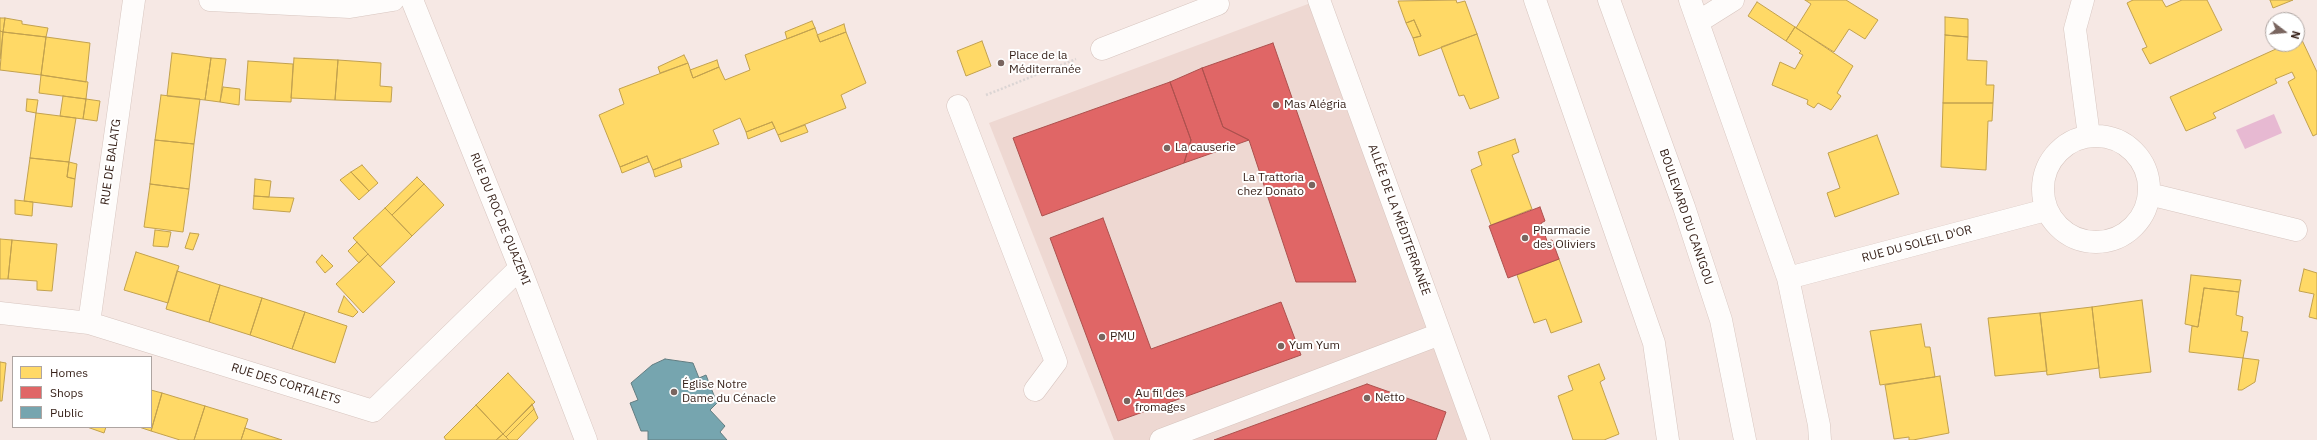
<!DOCTYPE html>
<html>
<head>
<meta charset="utf-8">
<style>
  body { margin:0 }
  #map { position:relative; width:2317px; height:440px; overflow:hidden; background:#f6e8e4; font-family:"IBM Plex Sans",sans-serif }
  canvas { display:block }
  .legend { position:absolute; left:12px; top:356px; width:140px; height:72px; box-sizing:border-box; background:#fff; border:1px solid #aea5a2; margin:0; padding:5px 7px; list-style:none; font-size:12px; color:#351f17 }
  .legend li { display:flex; align-items:center; gap:8px; height:20px }
  .legend b { width:20px; border:1px solid #aea5a2 }
  .north { position:absolute; left:2265px; top:12px; width:40px; height:40px; box-sizing:border-box; background:#fff; border:1px solid #aea5a2; border-radius:50%; rotate:106deg; font-size:11px; font-weight:700; line-height:16px; text-align:center; color:#351f17 }
  .north::after { content:''; display:block; margin:auto; width:14px; height:18px; background:#79655f; clip-path:polygon(50% 0,100% 100%,50% 72%,0 100%) }
</style>
</head>
<body>
<div id="map">
<canvas width="2317" height="440"></canvas>
<ul class="legend">
<li><b style="height:11px;background:#ffd966"></b>Homes</li>
<li><b style="height:11px;background:#e06666"></b>Shops</li>
<li><b style="height:11px;background:#76a5af"></b>Public</li>
</ul>
<div class="north">N</div>
</div>
<script>
const g = document.querySelector('canvas').getContext('2d');
g.lineJoin = 'round';
function fillPath(path, color) {
  g.fillStyle = color;
  g.fill(path, 'evenodd');
}
function toPath(rows) {
  const path = new Path2D();
  for (const r of rows) {
    if (r.length === 3) {
      path.moveTo(r[0] + r[2], r[1]);
      path.arc(r[0], r[1], r[2], 0, 2 * Math.PI);
      continue;
    }
    path.moveTo(r[0], r[1]);
    for (let i = 2; i < r.length; i += 2) path.lineTo(r[i], r[i + 1]);
  }
  return path;
}
function trace(path, color, width, dash) {
  g.strokeStyle = color;
  g.lineWidth = width;
  g.lineCap = dash ? 'butt' : 'round';
  g.setLineDash(dash || []);
  g.stroke(path);
}
function label(font, color, halo, rows, align = 'center') {
  g.font = font + ' "IBM Plex Sans",sans-serif';
  g.lineWidth = 4;
  g.setLineDash([]);
  g.textBaseline = 'middle';
  g.strokeStyle = halo;
  g.fillStyle = color;
  for (const [text, x, y, turn = 0] of rows) {
    g.save();
    g.translate(x, y);
    g.rotate((+turn || 0) * Math.PI / 180);
    g.textAlign = isNaN(turn) ? turn : align;
    if (halo) g.strokeText(text, 0, 0);
    g.fillText(text, 0, 0);
    g.restore();
  }
}
fillPath(toPath([
  [1316,1,1475,440,1114,440,989,123]
]), '#eed8d2');
fillPath(toPath([
  [2274,114,2282,133,2245,149,2236,130]
]), '#e7b9d2');
const homes = toPath([
  [1456,0,1457,3,1465,1,1477,34,1419,56,1413,38,1421,36,1414,20,1406,23,1398,1,1456,0],
  [1805,0,1846,0,1878,20,1865,39,1849,29,1834,52,1796,28,1811,4,1805,0],
  [2133,0,2162,0,2166,7,2182,0,2207,0,2222,30,2150,64,2142,49,2147,47,2127,3,2133,0],
  [2270,0,2293,0,2273,8,2270,0],
  [1757,2,1795,27,1786,41,1748,16,1757,2],
  [1945,17,1968,19,1968,37,1945,35,1945,17],
  [0,18,5,18,3,32,0,31,0,18],
  [5,18,22,21,22,24,48,28,46,37,3,32,5,18],
  [1414,20,1421,36,1413,38,1406,23,1414,20],
  [812,21,815,28,787,39,785,32,812,21],
  [844,24,846,32,820,42,817,35,844,24],
  [1795,27,1853,66,1837,93,1841,96,1831,110,1818,103,1814,108,1807,104,1808,100,1772,85,1780,62,1795,69,1803,55,1799,53,1801,51,1786,41,1795,27],
  [815,28,820,42,846,32,866,83,841,95,846,108,778,135,772,122,746,132,740,118,713,130,719,144,653,170,647,156,620,167,599,115,624,104,619,89,688,63,693,78,719,67,725,80,750,70,745,55,815,28],
  [0,31,3,32,0,59,0,31],
  [3,32,46,37,41,75,0,70,3,32],
  [1477,34,1499,98,1470,109,1464,95,1459,96,1441,47,1477,34],
  [1945,35,1968,37,1967,60,1987,61,1986,85,1994,85,1993,103,1943,103,1945,35],
  [46,37,90,43,86,82,41,75,46,37],
  [2301,38,2317,72,2317,134,2313,136,2288,82,2295,78,2292,72,2275,79,2277,83,2213,113,2216,118,2186,131,2170,97,2287,44,2297,44,2297,40,2301,38],
  [982,41,991,66,966,76,957,51,982,41],
  [172,53,211,58,205,100,167,96,172,53],
  [684,55,688,63,660,73,658,67,684,55],
  [211,58,226,59,220,102,205,100,211,58],
  [294,58,338,60,335,100,291,98,294,58],
  [338,60,381,63,380,86,392,87,391,102,335,100,338,60],
  [717,60,719,67,693,78,690,70,717,60],
  [248,61,293,64,291,102,245,100,248,61],
  [41,75,88,82,86,99,39,93,41,75],
  [223,87,240,89,239,105,220,102,223,87],
  [161,95,200,99,194,144,155,140,161,95],
  [63,96,86,99,83,119,60,116,63,96],
  [27,99,38,100,36,113,26,111,27,99],
  [86,99,100,101,97,121,83,119,86,99],
  [1943,103,1993,103,1992,121,1988,121,1986,170,1941,167,1943,103],
  [36,113,76,118,69,162,30,158,36,113],
  [772,122,775,128,748,139,746,132,772,122],
  [805,125,808,132,781,142,778,135,805,125],
  [1877,135,1899,194,1835,217,1827,193,1840,188,1828,153,1877,135],
  [1515,139,1519,152,1512,155,1532,209,1491,225,1471,170,1482,165,1478,152,1515,139],
  [155,140,194,144,189,189,150,184,155,140],
  [647,156,649,162,622,173,620,167,647,156],
  [30,158,69,162,67,177,75,179,72,207,24,201,30,158],
  [680,159,682,167,655,177,653,170,680,159],
  [69,162,77,164,75,179,67,177,69,162],
  [362,165,378,183,369,191,351,172,362,165],
  [351,172,369,191,359,200,340,180,351,172],
  [417,177,424,184,392,215,385,208,417,177],
  [255,179,271,181,269,197,254,196,255,179],
  [150,184,189,189,183,232,144,227,150,184],
  [424,184,444,205,412,236,392,215,424,184],
  [254,196,269,197,294,198,290,212,253,209,254,196],
  [15,200,33,202,32,216,15,214,15,200],
  [385,208,412,236,380,267,353,238,385,208],
  [155,230,171,232,168,247,153,246,155,230],
  [190,233,199,234,193,250,185,248,190,233],
  [0,239,12,240,8,279,0,279,0,239],
  [12,240,57,244,52,291,37,290,37,281,8,279,12,240],
  [357,242,368,254,359,263,348,251,357,242],
  [136,252,179,266,168,303,124,290,136,252],
  [368,254,395,282,363,313,336,284,368,254],
  [322,255,333,266,325,273,316,262,322,255],
  [1559,259,1582,322,1551,333,1546,319,1534,323,1517,275,1559,259],
  [2304,269,2317,273,2317,319,2309,317,2314,294,2299,291,2304,269],
  [177,271,220,285,209,322,166,309,177,271],
  [2191,275,2241,280,2239,292,2204,288,2198,327,2185,324,2191,275],
  [220,285,262,298,250,335,209,322,220,285],
  [2204,288,2239,292,2236,315,2243,317,2241,331,2248,332,2243,358,2189,352,2192,326,2198,327,2204,288],
  [344,296,358,312,353,317,338,312,344,296],
  [262,298,305,312,292,349,250,335,262,298],
  [2142,300,2151,372,2100,378,2092,307,2142,300],
  [2092,307,2099,368,2047,375,2040,313,2092,307],
  [305,312,347,326,335,363,292,349,305,312],
  [2040,313,2047,371,1995,376,1988,318,2040,313],
  [1921,324,1925,347,1930,347,1935,377,1880,385,1870,331,1921,324],
  [2243,358,2259,360,2255,382,2242,390,2238,390,2243,358],
  [0,362,6,363,2,401,0,401,0,362],
  [1599,364,1605,379,1600,382,1619,434,1604,440,1573,440,1558,396,1573,390,1568,376,1599,364],
  [508,373,535,402,503,434,476,405,508,373],
  [1940,376,1949,433,1913,440,1909,440,1909,437,1894,439,1885,385,1940,376],
  [151,390,162,393,151,431,139,427,151,427,151,390],
  [162,393,205,406,194,440,180,440,151,431,162,393],
  [532,404,534,409,506,437,503,434,532,404],
  [476,405,503,434,496,440,446,440,444,437,476,405],
  [205,406,248,419,241,440,194,440,205,406],
  [534,409,538,418,517,440,509,440,506,437,534,409],
  [87,427,106,427,104,433,87,427],
  [245,428,282,440,241,440,245,428],
  [503,434,509,440,496,440,503,434]
]);
fillPath(homes, '#ffd966');
trace(homes, '#c2a14e', 1);
const shops = toPath([
  [1273,43,1356,282,1296,282,1249,140,1223,127,1202,68,1273,43],
  [1202,68,1223,127,1249,140,1184,163,1191,140,1170,82,1202,68],
  [1170,82,1191,140,1184,163,1042,216,1013,138,1170,82],
  [1540,207,1545,221,1541,223,1547,241,1552,240,1559,259,1508,278,1489,226,1540,207],
  [1103,218,1151,349,1281,302,1301,355,1118,421,1050,238,1103,218],
  [1367,384,1446,412,1436,440,1214,440,1367,384]
]);
fillPath(shops, '#e06666');
trace(shops, '#ad514e', 1);
const public = toPath([
  [665,359,693,363,699,378,706,375,717,403,710,410,725,426,720,432,727,440,648,440,648,431,641,431,630,403,638,400,631,383,652,365,665,359]
]);
fillPath(public, '#76a5af');
trace(public, '#627d81', 1);
const minor = toPath([
  [210,0,350,7,393,0],
  [412,0,520,268,586,440],
  [1319,0,1479,440],
  [1535,0,1654,343,1668,440],
  [1609,0,1684,207,1721,320,1745,440],
  [1690,0,1788,278,1819,425,1820,440],
  [2083,0,2075,29,2089,136],
  [1698,22,1733,0],
  [1102,49,1218,4],
  [958,106,1056,362,1035,390],
  [2096,189,53],
  [2149,194,2296,230],
  [1788,278,2046,210],
  [0,313,89,323,373,411,520,268],
  [89,323,134,0],
  [1161,440,1440,334]
]);
trace(minor, '#d7c5bf', 23);
trace(toPath([
  [986,95,1076,59]
]), '#dbd5d4', 2.5, [2, 2]);
trace(minor, '#fefcfb', 22);
for (const [x, y, r, color] of [
  [1001,63,4,"#79655f"],
  [1276,105,4,"#79655f"],
  [1167,148,4,"#79655f"],
  [1312,185,4,"#79655f"],
  [1525,238,4,"#79655f"],
  [1102,337,4,"#79655f"],
  [1281,346,4,"#79655f"],
  [674,392,4,"#79655f"],
  [1367,398,4,"#79655f"],
  [1127,401,4,"#79655f"]
]) {
  const dot = new Path2D();
  dot.arc(x, y, r, 0, 2 * Math.PI);
  g.fillStyle = color;
  g.fill(dot);
  trace(dot, '#fff', 1.5);
}
label('12px', '#351f17', '#fff', [
  ["Place de la",1009,56],
  ["Méditerranée",1009,70],
  ["Mas Alégria",1284,105],
  ["La causerie",1175,148],
  ["La Trattoria",1304,178,"right"],
  ["chez Donato",1304,192,"right"],
  ["Pharmacie",1533,231],
  ["des Oliviers",1533,245],
  ["PMU",1110,337],
  ["Yum Yum",1289,346],
  ["Église Notre",682,385],
  ["Dame du Cénacle",682,399],
  ["Au fil des",1135,394],
  ["fromages",1135,408],
  ["Netto",1375,398]
], 'left');
label('12px', '#351f17', '#fff', [
  ["RUE DE BALATG",111,162,-82],
  ["BOULEVARD DU CANIGOU",1686,217,71],
  ["RUE DU ROC DE QUAZEMI",500,219,68],
  ["ALLÉE DE LA MÉDITERRANÉE",1399,220,70],
  ["RUE DU SOLEIL D'OR",1917,244,-15],
  ["RUE DES CORTALETS",286,384,17]
]);
</script>
</body>
</html>
